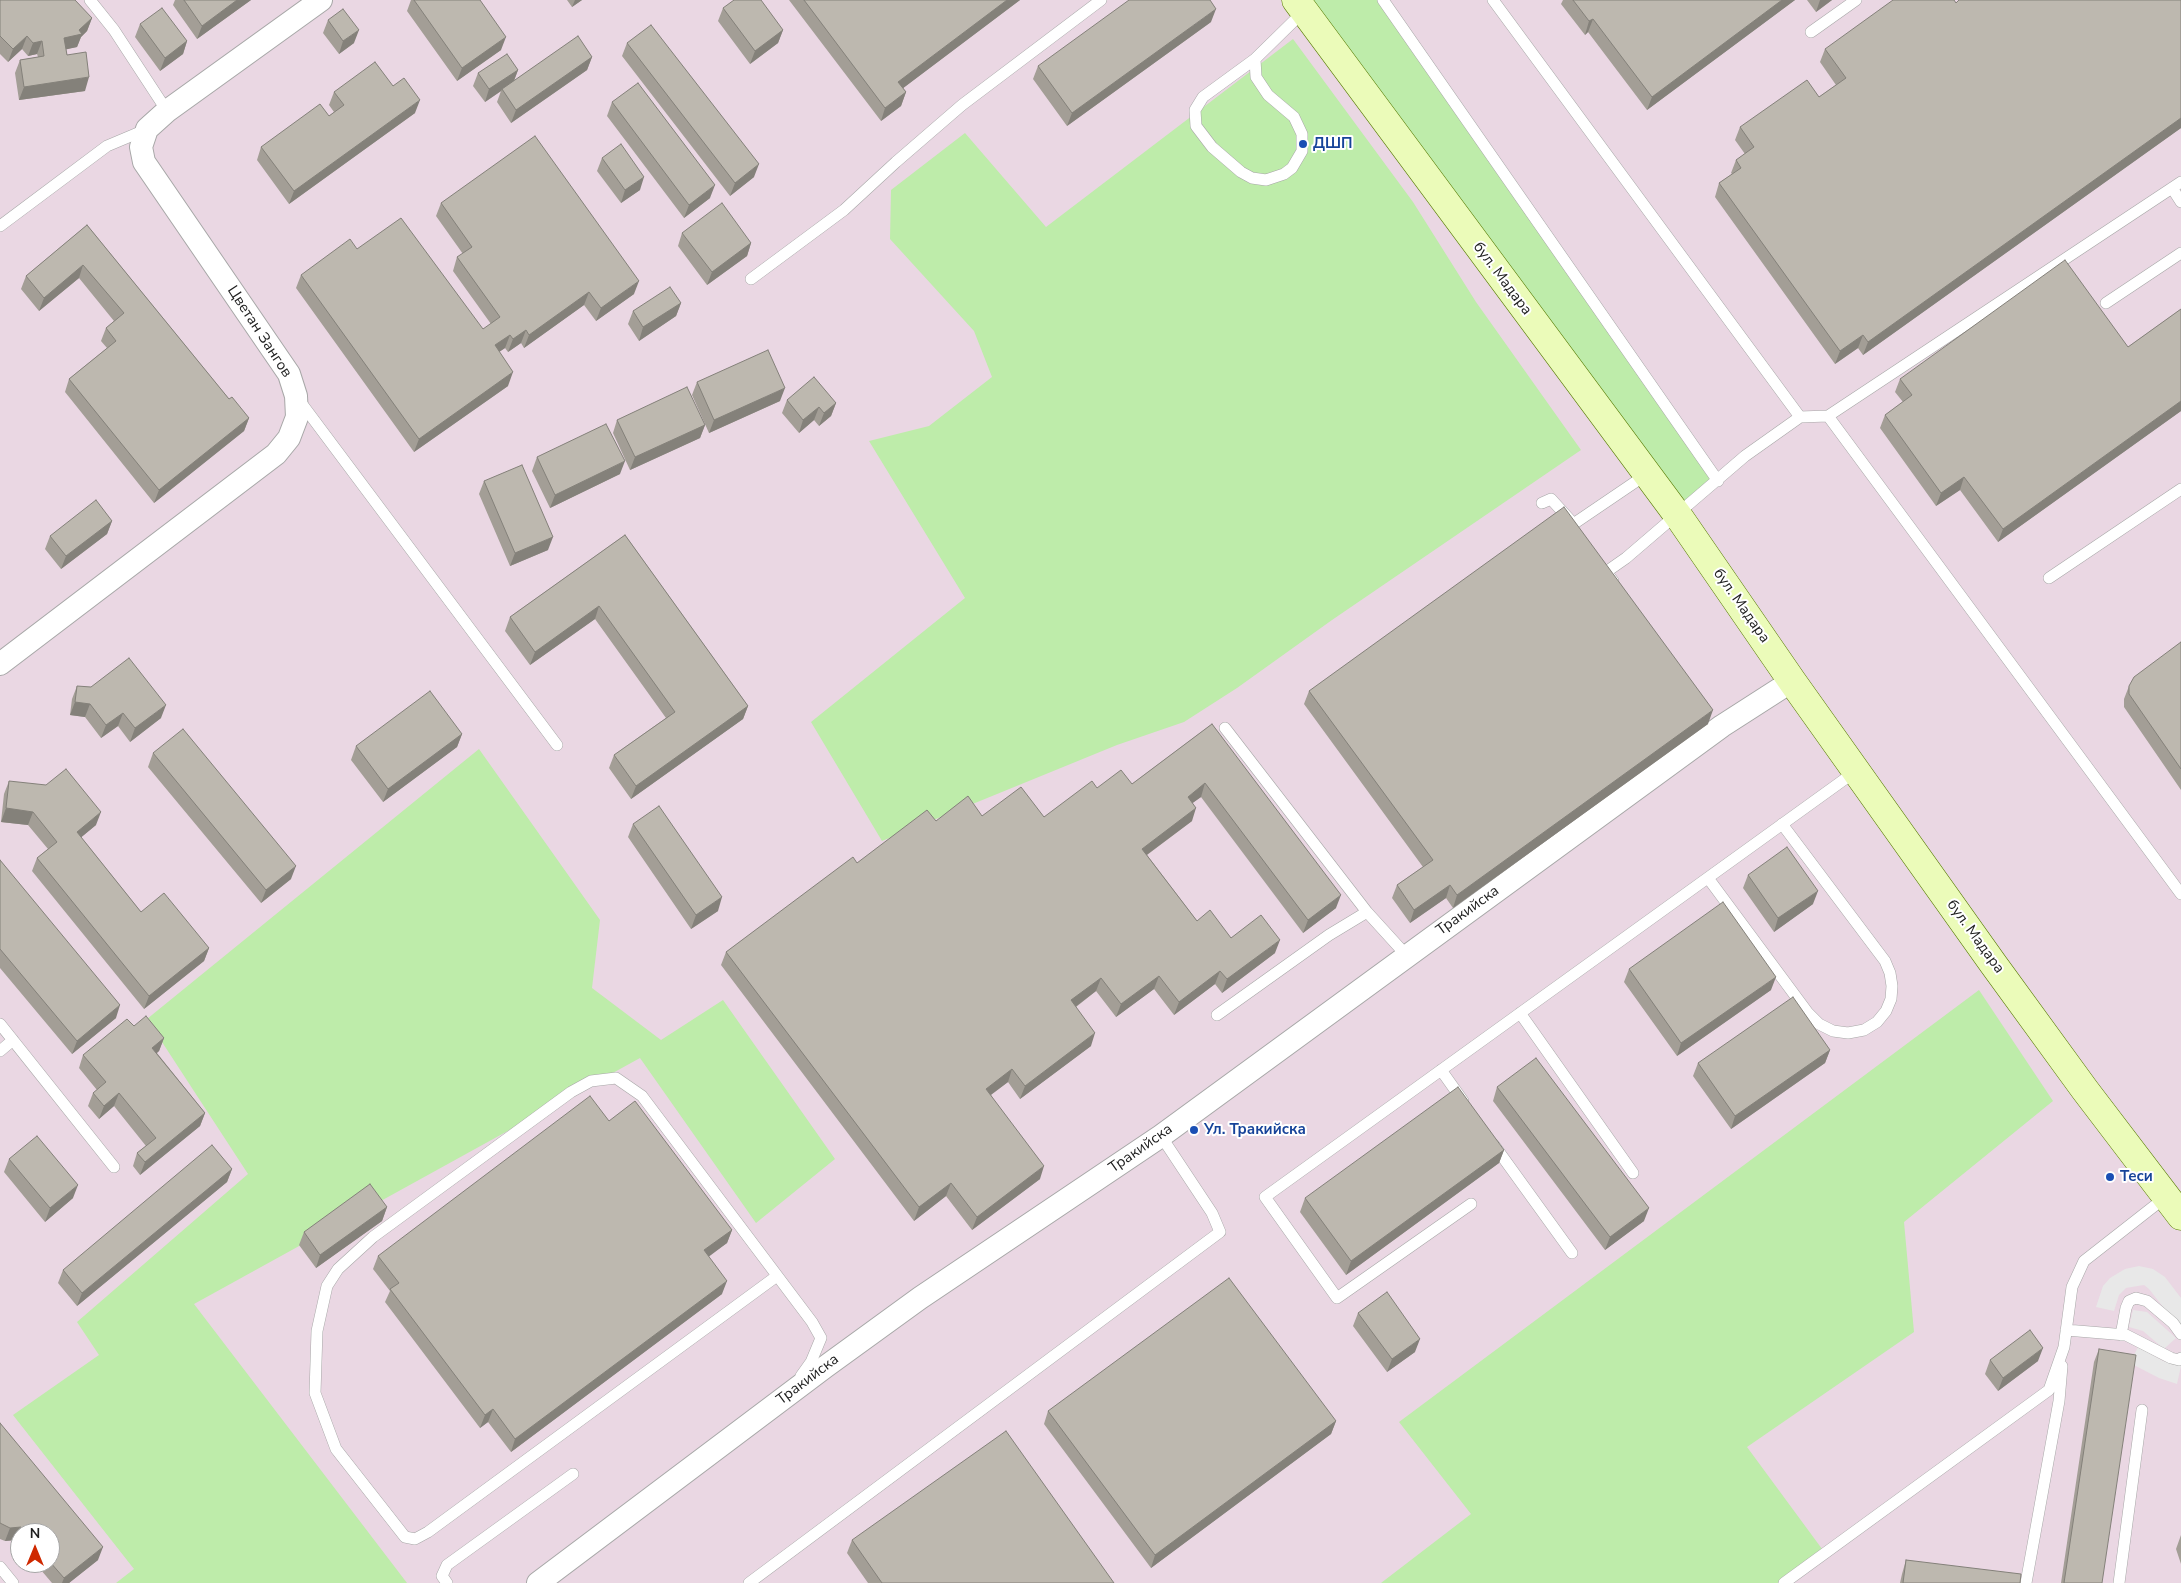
<!DOCTYPE html>
<html>
<head>
<meta charset="utf-8">
<style>
  body { margin:0 }
  #map { position:relative; width:2181px; height:1583px; overflow:hidden; background:#f0efe6; font-family:"Nunito Sans",sans-serif }
  canvas { display:block }
  .north { position:absolute; left:10px; top:1523px; width:50px; height:50px; box-sizing:border-box; background:#fff; border:1px solid #a6a6a6; border-radius:50%; rotate:0deg; font-size:14px; font-weight:700; line-height:20px; text-align:center; color:#202020 }
  .north::after { content:''; display:block; margin:auto; width:18px; height:22px; background:#cf2900; clip-path:polygon(50% 0,100% 100%,50% 72%,0 100%) }
</style>
</head>
<body>
<div id="map">
<canvas width="2181" height="1583"></canvas>
<div class="north">N</div>
</div>
<script>
const g = document.querySelector('canvas').getContext('2d');
g.lineJoin = 'round';
function fillPath(path, color) {
  g.fillStyle = color;
  g.fill(path, 'evenodd');
}
function toPath(rows) {
  const path = new Path2D();
  for (const r of rows) {
    path.moveTo(r[0], r[1]);
    for (let i = 2; i < r.length; i += 2) path.lineTo(r[i], r[i + 1]);
  }
  return path;
}
function trace(path, color, width, dash) {
  g.strokeStyle = color;
  g.lineWidth = width;
  g.lineCap = dash ? 'butt' : 'round';
  g.setLineDash(dash || []);
  g.stroke(path);
}
function label(font, color, halo, rows, align = 'center') {
  g.font = font + ' "Nunito Sans",sans-serif';
  g.lineWidth = 4;
  g.setLineDash([]);
  g.textBaseline = 'middle';
  g.strokeStyle = halo;
  g.fillStyle = color;
  for (const [text, x, y, turn = 0] of rows) {
    g.save();
    g.translate(x, y);
    g.rotate((+turn || 0) * Math.PI / 180);
    g.textAlign = isNaN(turn) ? turn : align;
    if (halo) g.strokeText(text, 0, 0);
    g.fillText(text, 0, 0);
    g.restore();
  }
}
fillPath(toPath([
  [0,0,2181,0,2181,1583,0,1583],
  [20,1533,50,1533,50,1563,20,1563]
]), '#ead7e3');
fillPath(toPath([
  [1296,0,1383,0,1718,481,1677,514],
  [1293,39,1413,202,1476,302,1581,450,1332,620,1237,688,1184,722,1117,745,882,841,811,722,965,598,869,441,929,426,992,377,974,331,890,239,891,190,965,133,1046,227],
  [479,749,600,920,592,988,661,1040,723,1000,835,1159,756,1223,640,1058,194,1304,407,1583,116,1583,134,1569,13,1415,99,1355,77,1322,248,1174,147,1019],
  [1979,990,2053,1101,1904,1222,1914,1332,1747,1447,1825,1553,1784,1583,1381,1583,1471,1514,1399,1422]
]), '#beecaa');
fillPath(toPath([
  [2139,1266,2153,1269,2165,1277,2181,1298,2181,1330,2149,1289,2144,1285,2126,1288,2119,1295,2114,1311,2096,1307,2103,1286,2110,1278,2125,1269],
  [2133,1310,2147,1312,2176,1338,2164,1349,2143,1331,2129,1327],
  [2138,1347,2163,1361,2181,1366,2177,1384,2159,1378,2130,1363]
]), '#e8e8e8');
const lane = toPath([
  [90,0,114,30,167,111],
  [1383,0,1718,481],
  [1493,0,1800,417],
  [1811,32,1856,0],
  [1255,59,1256,77,1268,95,1294,117,1302,134,1302,151,1292,168,1284,174,1266,180,1252,178,1241,172,1212,147,1196,126,1195,110,1203,97,1255,59,1304,11],
  [2172,188,2181,202],
  [0,226,107,146,145,130],
  [751,279,844,210,896,162,962,105,1101,0],
  [2106,303,2181,253],
  [299,400,557,745],
  [1828,416,2181,894],
  [1542,503,1551,499,1570,520],
  [1566,529,1647,474],
  [2049,578,2181,489],
  [1613,581,1606,572,1626,558,1745,456,1800,417,1828,416,2181,182],
  [1225,728,1367,912],
  [1708,878,1808,1013,1819,1024,1833,1031,1848,1033,1864,1030,1877,1022,1886,1011,1891,999,1892,986,1890,973,1885,961,1782,824],
  [1520,1013,1633,1173],
  [1217,1015,1329,935,1367,912,1407,956],
  [0,1024,114,1167],
  [0,1051,13,1040],
  [1441,1070,1463,1101],
  [1494,1145,1572,1253],
  [1471,1204,1337,1298,1265,1197,1856,771],
  [777,1276,428,1532,415,1539,405,1537,336,1449,315,1393,317,1331,327,1286,338,1269,373,1237,571,1092,591,1081,616,1078,642,1096,812,1322,821,1338,811,1362,801,1376],
  [2066,1330,2126,1335,2171,1358,2179,1360,2181,1358],
  [2121,1335,2126,1308,2129,1301,2136,1298,2147,1301,2173,1323,2181,1334],
  [0,1567,13,1583],
  [447,1583,442,1576,447,1565,573,1474],
  [749,1583,1220,1232,1212,1213,1161,1136],
  [1784,1583,2049,1390,2064,1347,2072,1287,2084,1261,2167,1196],
  [2026,1583,2059,1401,2062,1366],
  [2119,1583,2142,1410]
]);
const street = toPath([
  [0,664,276,454,289,438,297,417,296,396,289,374,144,162,141,147,147,129,167,111,321,0],
  [538,1583,825,1367,920,1298,1161,1136,1722,726,1792,681]
]);
const secondary = toPath([
  [1296,0,1679,517,1792,681,1994,965,2085,1090,2181,1216]
]);
trace(lane, '#a7a7a7', 12);
trace(street, '#a7a7a7', 24);
trace(secondary, '#567b02', 29);
trace(lane, '#fff', 11);
trace(street, '#fff', 22);
trace(secondary, '#ebfbb9', 28);
fillPath(toPath([
  [0,0,92,18,87,31,81,37,77,47,66,49,67,55,85,91,19,100,15,73,20,60,38,57,37,54,28,56,22,49,8,62,0,54],
  [175,0,251,0,197,39,173,5],
  [411,0,480,0,501,50,457,81,407,11],
  [567,0,582,0,572,7],
  [789,0,1020,0,903,88,906,92,901,106,881,121],
  [1563,0,1795,0,1647,110,1588,32,1585,35,1561,4],
  [1807,0,1832,0,1816,12],
  [2181,0,2181,128,1863,355,1858,348,1835,364,1715,197,1719,183,1732,174,1731,173,1736,160,1745,154,1735,140,1740,127,1819,97,1836,85,1820,62,1825,49,1956,3],
  [723,8,783,30,778,43,750,64,718,21],
  [328,20,354,43,339,54,323,33],
  [1211,22,1067,126,1033,79,1038,66],
  [140,24,187,41,183,54,160,71,135,37],
  [627,43,754,177,730,196,622,56],
  [592,57,587,70,511,123,497,102,501,91,485,102,473,86,478,73,518,70,514,81],
  [393,86,415,113,289,204,257,160,261,147,329,116,334,112,329,105,334,92],
  [612,102,710,198,684,218,607,116],
  [602,158,640,190,621,203,597,171],
  [441,203,634,294,596,321,584,305,524,348,521,343,508,352,505,348,499,352,508,386,414,452,296,288,301,275,483,329,491,324,453,271,457,257,463,254,436,216],
  [87,225,229,399,249,418,244,431,154,503,65,392,69,379,107,348,101,341,106,328,114,321,79,278,39,311,21,289,26,276],
  [682,233,751,243,747,256,707,285,678,246],
  [681,303,676,316,639,341,628,324,633,311],
  [2181,309,2181,411,1998,542,1960,490,1936,506,1880,428,1885,415,1903,402,1895,392,1900,379,2128,347],
  [697,382,780,401,709,433,692,395],
  [787,400,836,403,831,416,819,426,814,420,799,433,782,413],
  [617,420,705,425,700,438,630,470,613,433],
  [537,457,620,474,550,508,532,471],
  [484,481,548,550,510,566,479,494],
  [112,521,107,534,61,569,45,549,50,536],
  [625,535,748,706,743,719,631,799,609,768,614,755,666,718,595,619,530,665,505,631,510,617],
  [2181,642,2181,790,2124,707,2124,699,2129,686],
  [77,686,161,718,130,742,118,726,101,738,85,717,70,715,72,699],
  [1309,691,1708,724,1453,908,1446,898,1410,923,1392,898,1397,885,1423,867,1304,704],
  [1212,724,1336,908,1303,933,1201,797,1192,803,1192,821,1147,855,1197,921,1231,938,1275,953,1222,993,1215,984,1174,1015,1154,989,1116,1017,1096,991,1076,1007,1091,1046,1020,1099,1008,1082,991,1095,1040,1179,972,1230,946,1196,914,1221,721,965,726,952,857,863,936,821,982,816,1044,817,1097,788,1132,784],
  [462,734,457,747,383,802,351,760,356,746],
  [153,753,291,879,261,903,148,767],
  [9,781,96,825,81,837,141,912,209,948,204,961,144,1009,32,871,37,858,48,849,28,825,1,822,4,794],
  [633,824,718,911,691,929,628,837],
  [0,860,116,1018,72,1054,0,968],
  [1748,875,1813,904,1774,932,1743,888],
  [1629,969,1771,990,1677,1056,1624,982],
  [134,1026,164,1038,159,1051,157,1053,205,1113,200,1126,140,1175,133,1166,137,1153,146,1146,114,1106,99,1119,88,1106,93,1093,97,1090,79,1068,83,1055],
  [1830,1050,1825,1063,1731,1129,1693,1076,1698,1063],
  [1497,1087,1644,1221,1605,1250,1493,1101],
  [609,1121,732,1230,727,1243,708,1256,722,1294,511,1452,488,1422,480,1428,385,1302,390,1291,373,1269,378,1256],
  [1504,1150,1499,1163,1346,1275,1300,1212,1305,1198],
  [9,1159,73,1198,45,1222,4,1172],
  [232,1169,227,1182,77,1306,58,1283,63,1270],
  [387,1207,382,1221,316,1268,299,1245,304,1232],
  [1358,1313,1415,1352,1387,1372,1353,1326],
  [2099,1349,2102,1583,2061,1583,2094,1362],
  [1990,1360,2038,1361,1998,1391,1985,1374],
  [1048,1411,1336,1421,1331,1434,1151,1568,1044,1424],
  [0,1423,98,1560,69,1583,52,1583,35,1563,50,1563,50,1533,20,1533,20,1544,16,1540,5,1541,0,1539],
  [2181,1535,2181,1564,2176,1549],
  [852,1540,1114,1583,868,1583,847,1553],
  [1906,1560,2020,1583,1900,1583,1902,1574]
]), '#a39e96');
fillPath(toPath([
  [237,0,251,0,197,39,202,26],
  [575,0,582,0,572,7],
  [1007,0,1020,0,894,95,898,82],
  [1782,0,1795,0,1647,110,1652,97],
  [1820,0,1832,0,1816,12],
  [1216,9,1211,22,1067,126,1072,113],
  [92,18,87,31,81,37,77,47,59,51,64,38,79,30],
  [1593,19,1588,32,1585,35,1589,21],
  [359,30,354,43,339,54,343,41],
  [783,30,778,43,750,64,755,51],
  [27,36,22,49,8,62,13,49],
  [506,37,501,50,457,81,462,68],
  [42,41,37,54,28,56,33,43],
  [187,41,183,54,160,71,165,58],
  [592,57,587,70,511,123,516,110],
  [518,70,513,83,502,89,501,91,485,102,489,89],
  [89,77,85,91,19,100,24,87],
  [906,92,901,106,881,121,885,108],
  [420,100,415,113,289,204,294,191],
  [2181,118,2181,128,1863,355,1868,342],
  [759,164,754,177,730,196,735,183],
  [644,177,640,190,621,203,625,190],
  [715,185,710,198,684,218,689,205],
  [751,243,747,256,707,285,712,272],
  [83,265,79,278,39,311,44,298],
  [639,281,634,294,596,321,601,308],
  [589,292,584,305,524,348,529,335],
  [681,303,676,316,639,341,643,327],
  [526,330,521,343,508,352,513,339],
  [510,335,505,348,490,358,495,345],
  [1863,335,1858,348,1835,364,1840,351],
  [513,372,508,386,414,452,419,439],
  [785,388,780,401,709,433,714,420],
  [2181,401,2181,411,1998,542,2003,529],
  [836,403,831,416,819,426,824,413],
  [819,407,814,420,799,433,803,420],
  [249,418,244,431,154,503,159,490],
  [705,425,700,438,630,470,635,457],
  [625,461,620,474,550,508,555,495],
  [1964,477,1960,490,1936,506,1941,493],
  [112,521,107,534,61,569,66,556],
  [553,537,548,550,510,566,515,553],
  [599,606,595,619,530,665,535,652],
  [75,702,90,704,85,717,70,715],
  [166,705,161,718,130,742,135,728],
  [748,706,743,719,631,799,636,786],
  [1713,710,1708,724,1453,908,1457,895],
  [123,713,118,726,101,738,106,725],
  [462,734,457,747,383,802,388,789],
  [1205,783,1201,797,1183,810,1188,797],
  [6,808,33,812,28,825,1,822],
  [1196,808,1192,821,1137,862,1142,849],
  [101,812,96,825,72,845,77,832],
  [296,866,291,879,261,903,266,890],
  [1450,885,1446,898,1410,923,1414,910],
  [1818,891,1813,904,1774,932,1778,918],
  [1341,895,1336,908,1303,933,1308,920],
  [722,897,718,911,691,929,696,915],
  [1280,940,1275,953,1222,993,1227,979],
  [209,948,204,961,144,1009,149,996],
  [1220,971,1215,984,1174,1015,1179,1002],
  [1159,976,1154,989,1116,1017,1121,1004],
  [1776,977,1771,990,1677,1056,1681,1043],
  [1101,978,1096,991,1066,1014,1071,1000],
  [120,1005,116,1018,72,1054,77,1041],
  [1095,1033,1091,1046,1020,1099,1025,1086],
  [164,1038,159,1051,147,1061,152,1048],
  [1830,1050,1825,1063,1731,1129,1735,1116],
  [1012,1069,1008,1082,981,1102,986,1089],
  [119,1093,114,1106,99,1119,104,1106],
  [205,1113,200,1126,140,1175,145,1162],
  [1504,1150,1499,1163,1346,1275,1351,1261],
  [1044,1166,1040,1179,972,1230,977,1217],
  [232,1169,227,1182,77,1306,82,1293],
  [951,1183,946,1196,914,1221,919,1207],
  [78,1185,73,1198,45,1222,50,1208],
  [387,1207,382,1221,316,1268,320,1255],
  [1649,1208,1644,1221,1605,1250,1610,1237],
  [732,1230,727,1243,699,1264,704,1250],
  [727,1281,722,1294,511,1452,515,1439],
  [1420,1339,1415,1352,1387,1372,1392,1359],
  [2043,1348,2038,1361,1998,1391,2003,1378],
  [493,1409,488,1422,480,1428,485,1415],
  [1336,1421,1331,1434,1151,1568,1155,1555],
  [21,1527,16,1540,5,1541,10,1528],
  [103,1547,98,1560,69,1583,62,1583,64,1578]
]), '#84817a');
const building = toPath([
  [0,0,75,0,92,18,79,30,82,34,64,38,67,55,86,52,89,77,24,87,20,60,44,56,42,41,33,43,27,36,13,49,0,36,0,0],
  [184,0,237,0,202,26,184,0],
  [414,0,480,0,506,37,462,68,414,0],
  [734,0,761,0,783,30,755,51,723,8,734,0],
  [804,0,1007,0,898,82,906,92,885,108,804,0],
  [1129,0,1210,0,1216,9,1072,113,1038,66,1129,0],
  [1573,0,1782,0,1652,97,1593,19,1589,21,1573,0],
  [1893,0,1954,0,1956,3,1959,0,2181,0,2181,118,1868,342,1863,335,1840,351,1719,183,1741,168,1736,160,1754,147,1740,127,1807,80,1819,97,1846,78,1825,49,1893,0],
  [162,8,187,41,165,58,140,24,162,8],
  [343,9,359,30,343,41,328,20,343,9],
  [651,25,759,164,735,183,627,43,651,25],
  [578,36,592,57,516,110,502,89,578,36],
  [507,54,518,70,489,89,478,73,507,54],
  [375,62,393,86,404,78,420,100,294,191,261,147,320,104,329,116,344,105,334,92,375,62],
  [638,83,715,185,689,205,612,102,638,83],
  [535,136,639,281,601,308,589,292,529,335,526,330,513,339,510,335,495,345,513,372,419,439,301,275,350,239,357,249,401,218,483,329,500,317,457,257,472,247,441,203,535,136],
  [621,144,644,177,625,190,602,158,621,144],
  [722,203,751,243,712,272,682,233,722,203],
  [87,225,229,399,232,397,249,418,159,490,69,379,116,341,106,328,124,313,83,265,44,298,26,276,87,225],
  [2065,260,2128,347,2181,309,2181,401,2003,529,1964,477,1941,493,1885,415,1912,395,1900,379,2065,260],
  [670,287,681,303,643,327,633,311,670,287],
  [768,350,785,388,714,420,697,382,768,350],
  [814,377,836,403,824,413,819,407,803,420,787,400,814,377],
  [687,387,705,425,635,457,617,420,687,387],
  [606,424,625,461,555,495,537,457,606,424],
  [522,465,553,537,515,553,484,481,522,465],
  [96,500,112,521,66,556,50,536,96,500],
  [1564,507,1713,710,1457,895,1450,885,1414,910,1397,885,1433,860,1309,691,1564,507],
  [625,535,748,706,636,786,614,755,675,712,599,606,535,652,510,617,625,535],
  [2181,642,2181,769,2129,694,2129,686,2134,677,2181,642],
  [129,658,166,705,135,728,123,713,106,725,90,704,75,702,77,686,91,687,129,658],
  [430,691,462,734,388,789,356,746,430,691],
  [1212,724,1341,895,1308,920,1205,783,1188,797,1196,808,1142,849,1197,921,1210,910,1231,938,1261,915,1280,940,1227,979,1220,971,1179,1002,1159,976,1121,1004,1101,978,1071,1000,1095,1033,1025,1086,1012,1069,986,1089,1044,1166,977,1217,951,1183,919,1207,726,952,853,857,857,863,927,810,936,821,968,796,982,816,1021,787,1044,817,1092,781,1097,788,1121,770,1132,784,1212,724],
  [183,729,296,866,266,890,153,753,183,729],
  [66,769,101,812,77,832,141,912,164,893,209,948,149,996,37,858,57,842,33,812,6,808,9,781,46,785,66,769],
  [659,806,722,897,696,915,633,824,659,806],
  [1787,847,1818,891,1778,918,1748,875,1787,847],
  [0,860,120,1005,77,1041,0,949,0,860],
  [1723,902,1776,977,1681,1043,1629,969,1723,902],
  [1793,997,1830,1050,1735,1116,1698,1063,1793,997],
  [146,1016,164,1038,152,1048,205,1113,145,1162,137,1153,156,1138,119,1093,104,1106,93,1093,106,1082,83,1055,127,1019,134,1026,146,1016],
  [1536,1058,1649,1208,1610,1237,1497,1087,1536,1058],
  [1458,1087,1504,1150,1351,1261,1305,1198,1458,1087],
  [590,1096,609,1121,635,1101,732,1230,704,1250,727,1281,515,1439,493,1409,485,1415,390,1289,399,1283,378,1256,590,1096],
  [37,1136,78,1185,50,1208,9,1159,37,1136],
  [212,1145,232,1169,82,1293,63,1270,212,1145],
  [370,1184,387,1207,320,1255,304,1232,370,1184],
  [1229,1278,1336,1421,1155,1555,1048,1411,1229,1278],
  [1387,1292,1420,1339,1392,1359,1358,1313,1387,1292],
  [2030,1330,2043,1348,2003,1378,1990,1360,2030,1330],
  [2099,1349,2136,1355,2102,1583,2064,1583,2099,1349],
  [0,1423,103,1547,64,1578,50,1562,50,1533,26,1533,21,1527,10,1528,0,1523,0,1423],
  [1006,1431,1114,1583,882,1583,852,1540,1006,1431],
  [1906,1560,2021,1574,2020,1583,1903,1583,1906,1560]
]);
fillPath(building, '#bdb8af');
trace(building, '#84817a', 1);
for (const [x, y, r, color] of [
  [1303,144,5,"#1a4fb4"],
  [1194,1130,5,"#1a4fb4"],
  [2110,1177,5,"#1a4fb4"]
]) {
  const dot = new Path2D();
  dot.arc(x, y, r, 0, 2 * Math.PI);
  g.fillStyle = color;
  g.fill(dot);
  trace(dot, '#fff', 2);
}
label('bold 15px', '#164399', '#fff', [
  ["ДШП",1313,144],
  ["Ул. Тракийска",1204,1130],
  ["Теси",2120,1177]
], 'left');
label('15px', '#202020', '#fff', [
  ["бул. Мадара",1502,279,53],
  ["Цветан Зангов",259,332,57],
  ["бул. Мадара",1741,606,55],
  ["Тракийска",1468,911,-36],
  ["бул. Мадара",1975,937,54],
  ["Тракийска",1141,1149,-35],
  ["Тракийска",808,1380,-37]
]);
</script>
</body>
</html>
